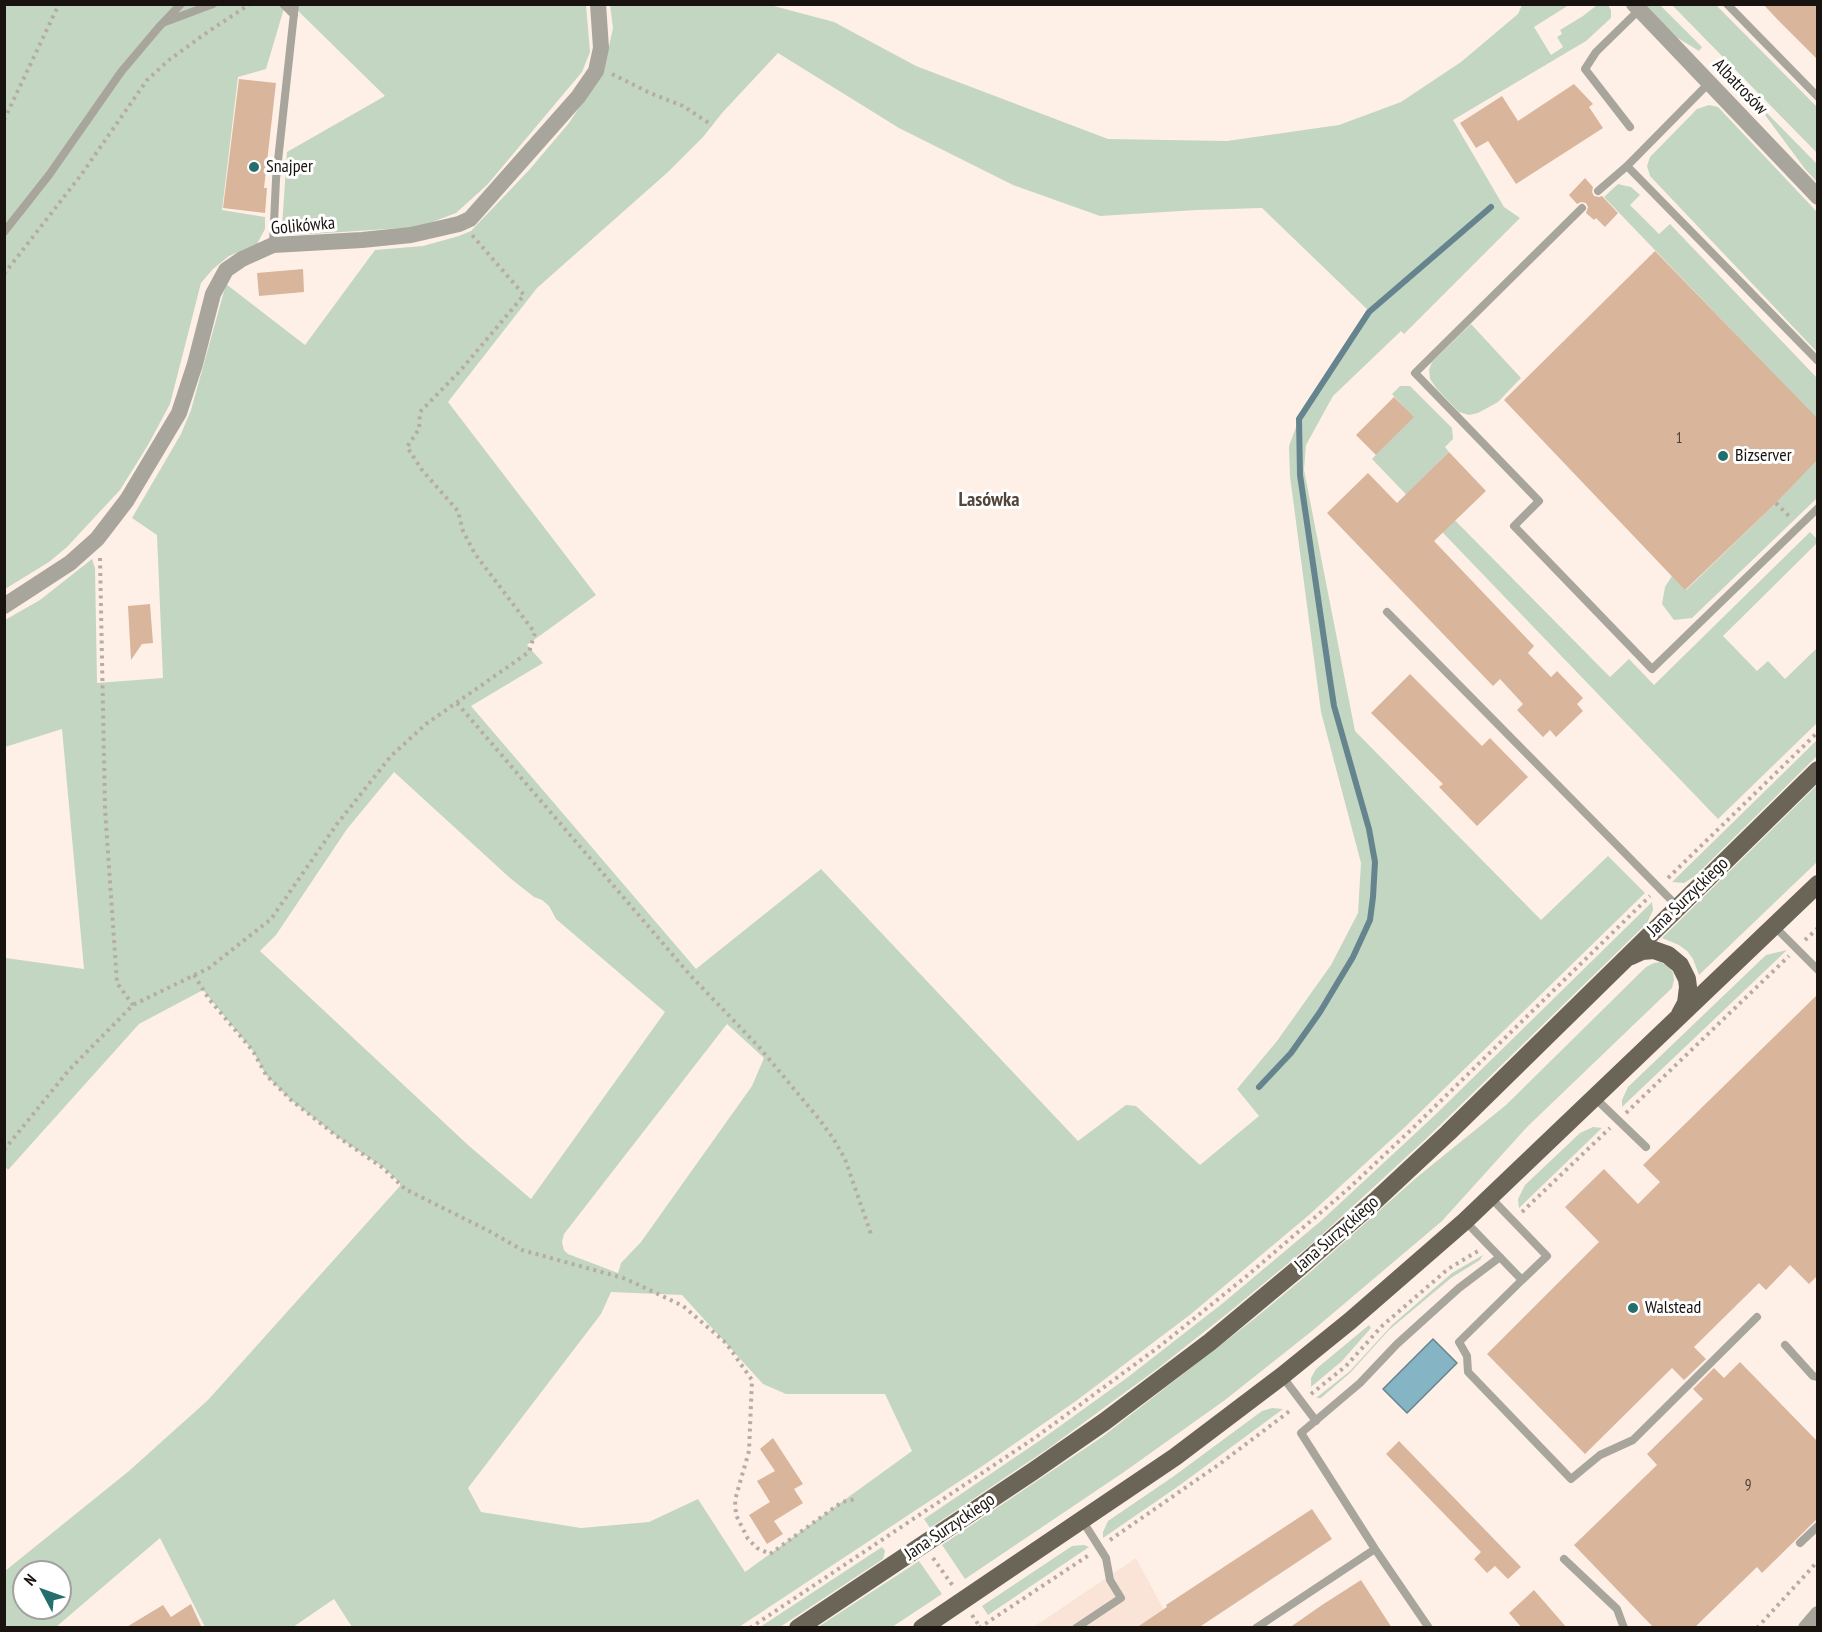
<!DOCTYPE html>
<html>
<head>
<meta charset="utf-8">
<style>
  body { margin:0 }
  #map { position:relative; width:1822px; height:1632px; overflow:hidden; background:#fef0e6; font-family:"PT Sans Narrow",sans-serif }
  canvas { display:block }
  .frame { position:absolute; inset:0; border:6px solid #19130f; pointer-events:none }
  .north { position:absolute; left:12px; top:1560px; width:60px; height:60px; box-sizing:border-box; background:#fff; border:2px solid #a3a19f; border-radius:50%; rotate:311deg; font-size:16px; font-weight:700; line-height:24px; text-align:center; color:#19130f }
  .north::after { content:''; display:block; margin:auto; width:21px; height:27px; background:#246f6e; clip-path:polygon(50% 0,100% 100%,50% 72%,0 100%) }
</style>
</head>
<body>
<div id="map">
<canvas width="1822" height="1632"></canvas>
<div class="frame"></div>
<div class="north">N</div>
</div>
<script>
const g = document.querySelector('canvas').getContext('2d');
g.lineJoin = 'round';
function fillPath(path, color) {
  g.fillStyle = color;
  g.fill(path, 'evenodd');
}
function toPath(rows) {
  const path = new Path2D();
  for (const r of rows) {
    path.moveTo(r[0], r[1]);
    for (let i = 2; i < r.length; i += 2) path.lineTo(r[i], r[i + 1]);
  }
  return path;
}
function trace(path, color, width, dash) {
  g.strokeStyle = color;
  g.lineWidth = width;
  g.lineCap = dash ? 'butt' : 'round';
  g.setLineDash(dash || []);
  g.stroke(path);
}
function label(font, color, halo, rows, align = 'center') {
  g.font = font + ' "PT Sans Narrow",sans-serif';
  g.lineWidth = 6;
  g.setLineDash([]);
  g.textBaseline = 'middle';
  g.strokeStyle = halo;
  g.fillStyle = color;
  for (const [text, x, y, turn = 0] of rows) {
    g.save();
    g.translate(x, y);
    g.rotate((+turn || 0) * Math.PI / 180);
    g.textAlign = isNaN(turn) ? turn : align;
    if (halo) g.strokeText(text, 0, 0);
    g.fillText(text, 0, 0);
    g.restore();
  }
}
fillPath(toPath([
  [1136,1558,1173,1627,1032,1628]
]), '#fae4d7');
fillPath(toPath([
  [4,5,285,5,266,69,238,77,222,210,265,217,265,229,257,244,229,256,213,269,201,283,170,404,148,445,120,490,67,547,49,562,5,589],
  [292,5,586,5,590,52,582,72,487,185,456,213,419,227,295,235,282,227,287,152,385,96],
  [610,5,770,5,834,22,916,66,1108,139,1227,141,1339,125,1401,102,1461,62,1518,14,1522,5,1569,5,1534,27,1551,55,1563,47,1557,37,1562,34,1560,30,1583,16,1597,5,1608,5,1611,10,1611,18,1586,41,1453,120,1504,207,1520,218,1404,334,1401,331,1333,396,1306,445,1304,470,1355,731,1541,920,1608,856,1645,893,1405,1127,1309,1215,1191,1314,1076,1401,981,1467,739,1627,352,1627,334,1599,293,1627,205,1627,160,1538,56,1627,5,1627,5,1571,129,1471,208,1400,400,1186,400,1183,384,1168,338,1137,291,1100,266,1075,253,1051,203,990,139,1024,8,1170,4,1165,4,954,6,958,84,969,62,729,5,747,5,620,40,600,92,559,95,568,97,683,163,678,157,535,132,518,181,434,191,410,226,284,305,345,375,250,423,246,459,236,471,231,530,169,569,123,596,82,607,55,613,28],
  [778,53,899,128,1013,185,1100,216,1197,210,1262,208,1369,311,1299,419,1289,446,1290,476,1321,712,1361,863,1358,913,1331,965,1277,1041,1237,1089,1259,1116,1200,1165,1136,1106,1126,1105,1078,1141,821,869,696,969,471,706,543,663,527,645,596,595,448,402,537,288,668,172,703,137,722,113],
  [394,772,510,878,534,897,542,900,549,906,556,919,665,1012,531,1199,468,1145,260,951,276,935,347,829],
  [727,1024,764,1058,752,1086,641,1242,621,1263,618,1273,568,1254,564,1250,562,1242,564,1234],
  [611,1292,682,1295,763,1384,786,1394,885,1394,912,1451,745,1572,698,1499,649,1522,581,1528,481,1512,468,1488,601,1314],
  [24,1572,60,1572,60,1608,24,1608],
  [1645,5,1660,5,1702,47,1699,51,1676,37],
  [1672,5,1716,5,1817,107,1817,153],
  [1709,105,1718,107,1817,212,1817,352,1650,176,1647,166,1650,157,1697,109],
  [1767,113,1817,164,1817,182,1805,169,1765,115],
  [1618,184,1631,187,1640,195,1630,205,1659,234,1670,224,1817,378,1817,419,1604,197],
  [1471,324,1521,378,1498,402,1478,413,1469,415,1459,412,1437,389,1430,379,1429,370,1432,362],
  [1400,386,1410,386,1452,428,1453,439,1445,447,1449,452,1418,483,1610,677,1629,659,1654,685,1810,532,1817,539,1817,543,1723,636,1757,671,1768,661,1785,679,1817,648,1817,723,1718,819,1372,459,1413,417,1392,394],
  [1817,459,1817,498,1692,618,1674,620,1662,604,1665,587,1672,576,1686,590,1776,503],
  [1817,740,1817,756,1695,876,1684,883,1672,882],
  [1817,785,1817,862,1699,975,1693,959,1687,951,1679,945,1662,938],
  [1652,902,1653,910,1647,923,1428,1137,1315,1241,1228,1313,1157,1369,1049,1448,930,1528,924,1519,1042,1439,1128,1377,1223,1303,1322,1220,1434,1116],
  [1787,950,1622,1107,1622,1100,1628,1087,1766,955],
  [1660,962,1668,966,1673,973,1674,980,1672,988,1527,1127,1442,1221,1312,1331,1225,1400,1124,1472,965,1579,942,1545,1102,1437,1254,1319,1307,1275,1416,1178,1506,1105,1646,967,1654,963],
  [1593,1127,1602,1128,1519,1208,1518,1199,1525,1185,1580,1133],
  [1483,1255,1480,1260,1451,1278,1389,1330,1350,1373,1321,1398,1316,1398,1350,1371,1393,1324,1452,1273],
  [1369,1325,1371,1328,1342,1361,1311,1387,1311,1378,1316,1369],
  [1272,1408,1283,1409,1180,1485,1103,1538,1103,1532,1108,1521,1174,1476,1262,1411],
  [1084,1545,1089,1547,988,1615,982,1606,1072,1546],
  [882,1547,885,1551,883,1559,780,1627,760,1627],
  [919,1561,942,1594,892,1627,818,1627]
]), '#c3d6c2');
const water = toPath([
  [1433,1339,1457,1363,1407,1413,1383,1389,1433,1339]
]);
fillPath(water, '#85b4c4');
trace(water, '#65848e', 1.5);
trace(toPath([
  [1259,1087,1291,1053,1320,1012,1353,957,1370,920,1373,897,1375,862,1369,829,1334,706,1330,680,1300,475,1299,419,1369,312,1491,207]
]), '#65848e', 6);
fillPath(toPath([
  [1763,4,1818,4,1818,60,1778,20],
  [239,79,276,83,264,188,267,188,265,213,223,208],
  [1574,84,1593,104,1589,107,1603,128,1516,184,1488,141,1476,148,1460,123,1502,96,1518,121],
  [1585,178,1593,187,1592,192,1594,196,1599,197,1602,196,1618,213,1605,227,1596,218,1594,220,1586,213,1588,207,1586,203,1581,202,1577,204,1569,195],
  [1655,251,1818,419,1818,459,1776,503,1685,590,1504,400],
  [303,269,304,292,259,296,257,273],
  [1394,397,1414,417,1376,455,1356,435],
  [1449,452,1486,491,1434,541,1534,646,1528,653,1551,677,1557,671,1583,698,1577,704,1583,711,1556,737,1550,730,1543,737,1517,710,1523,704,1500,679,1493,686,1327,513,1368,473,1397,503],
  [150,604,153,643,142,644,131,660,128,606],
  [1410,674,1482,746,1490,738,1528,777,1477,826,1439,787,1443,784,1371,713],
  [1818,994,1818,1275,1809,1284,1790,1265,1766,1290,1759,1283,1694,1347,1706,1359,1684,1380,1672,1368,1585,1454,1487,1354,1599,1242,1565,1207,1604,1169,1638,1204,1660,1182,1643,1165],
  [1740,1362,1818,1442,1818,1518,1762,1573,1757,1567,1694,1628,1654,1628,1574,1545,1657,1465,1647,1454,1703,1399,1693,1389,1714,1368,1724,1378],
  [773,1438,803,1484,794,1489,803,1503,774,1521,783,1534,767,1544,749,1515,770,1502,757,1481,775,1471,760,1449],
  [1399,1441,1521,1567,1508,1579,1495,1566,1487,1573,1474,1559,1481,1552,1386,1454],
  [1312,1509,1332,1539,1198,1628,1136,1628,1167,1607,1166,1605],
  [1361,1580,1392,1628,1289,1628,1322,1605],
  [1534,1590,1567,1628,1522,1628,1509,1613],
  [191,1604,202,1628,125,1628,163,1605,171,1617]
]), '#d9b59c');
trace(toPath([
  [612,74,650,93,683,106,712,125],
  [4,120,59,4],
  [4,274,81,175,147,80,169,60,209,31,250,4],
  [1776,503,1790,517],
  [100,558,105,809,117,983,133,1005],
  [457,703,690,975,759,1047,819,1119,833,1138,845,1159,872,1237],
  [1668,878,1818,732],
  [1805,940,1818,928],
  [194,975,209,999,253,1051,266,1075,291,1100,338,1137,383,1168,405,1189,489,1231,522,1250,623,1278,639,1285,683,1306,726,1343,752,1380,749,1451,735,1500,736,1515,748,1539,757,1548,770,1554,842,1502,856,1499],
  [1626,1113,1789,956],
  [4,1150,69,1070,133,1005,209,968,271,919,337,824,391,756,426,724,529,652,535,633,475,554,463,531,458,511,422,470,407,447,419,429,420,412,460,371,524,295,472,235],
  [1522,1212,1610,1128],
  [1311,1394,1346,1366,1382,1326,1448,1269,1478,1251],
  [1110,1540,1221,1463,1291,1410],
  [933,1558,953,1586],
  [972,1615,980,1627],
  [750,1628,1036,1437,1160,1346,1248,1275,1348,1189,1413,1128,1650,896],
  [979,1628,1089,1555],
  [1757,1628,1818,1561]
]), '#b7aca4', 4, [3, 4.5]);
trace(toPath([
  [283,4,294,15],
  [1727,4,1818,97],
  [165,22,213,4],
  [1709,83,1627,166,1818,361],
  [1630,127,1585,69,1596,52,1639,10],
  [1598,191,1627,166],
  [1582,208,1415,373,1539,501,1514,526,1652,669,1818,508],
  [4,232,49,175,121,72,159,27,181,4],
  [273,245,276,179,295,4],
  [1387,612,1678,907],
  [1774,926,1818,970],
  [1595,1098,1646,1147],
  [1490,1197,1547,1256,1522,1280],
  [1465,1221,1522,1280,1459,1342,1467,1356,1468,1372,1571,1479,1600,1455,1633,1440,1757,1317],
  [1785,1345,1813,1376,1818,1377],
  [1282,1376,1316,1421],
  [1800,1543,1818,1526],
  [1564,1559,1617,1609,1624,1628],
  [1076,1628,1121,1598,1110,1580,1106,1558,1082,1520],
  [1256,1628,1375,1549],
  [1429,1628,1375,1549,1301,1433,1360,1383,1397,1344,1459,1288,1500,1257]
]), '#a8a59d', 8);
trace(toPath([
  [1634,4,1818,197],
  [4,606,70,563,97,539,127,500,179,413,195,364,213,294,226,270,242,259,273,245,362,240,411,235,459,224,470,219,578,97,596,71,601,48,598,4],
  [1806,1628,1818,1614]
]), '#a8a59d', 16);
trace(toPath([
  [1631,956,1642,951,1654,950,1668,955,1680,965,1687,979,1688,987,1686,1003,1680,1014],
  [798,1628,1032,1472,1104,1422,1210,1342,1300,1267,1374,1202,1448,1133,1818,770],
  [922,1628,1175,1457,1282,1376,1350,1321,1465,1221,1818,884]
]), '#6b6558', 18);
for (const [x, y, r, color] of [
  [254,167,6,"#246f6e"],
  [1723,456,6,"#246f6e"],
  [1633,1308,6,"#246f6e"]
]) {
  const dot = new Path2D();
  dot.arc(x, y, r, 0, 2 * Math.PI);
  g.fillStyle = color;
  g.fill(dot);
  trace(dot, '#fff', 2);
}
label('15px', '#493c32', null, [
  ["1",1679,439],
  ["9",1748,1486]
]);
label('18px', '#19130f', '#fff', [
  ["Albatrosów",1740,87,46],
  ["Golikówka",303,226,-5],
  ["Jana Surzyckiego",1688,897,-44],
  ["Jana Surzyckiego",1337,1234,-41],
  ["Jana Surzyckiego",950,1527,-34]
]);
label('18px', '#19130f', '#fff', [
  ["Snajper",266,167],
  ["Bizserver",1735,456],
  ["Walstead",1645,1308]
], 'left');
label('bold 20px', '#53453b', '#fff', [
  ["Lasówka",989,500]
]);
</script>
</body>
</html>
